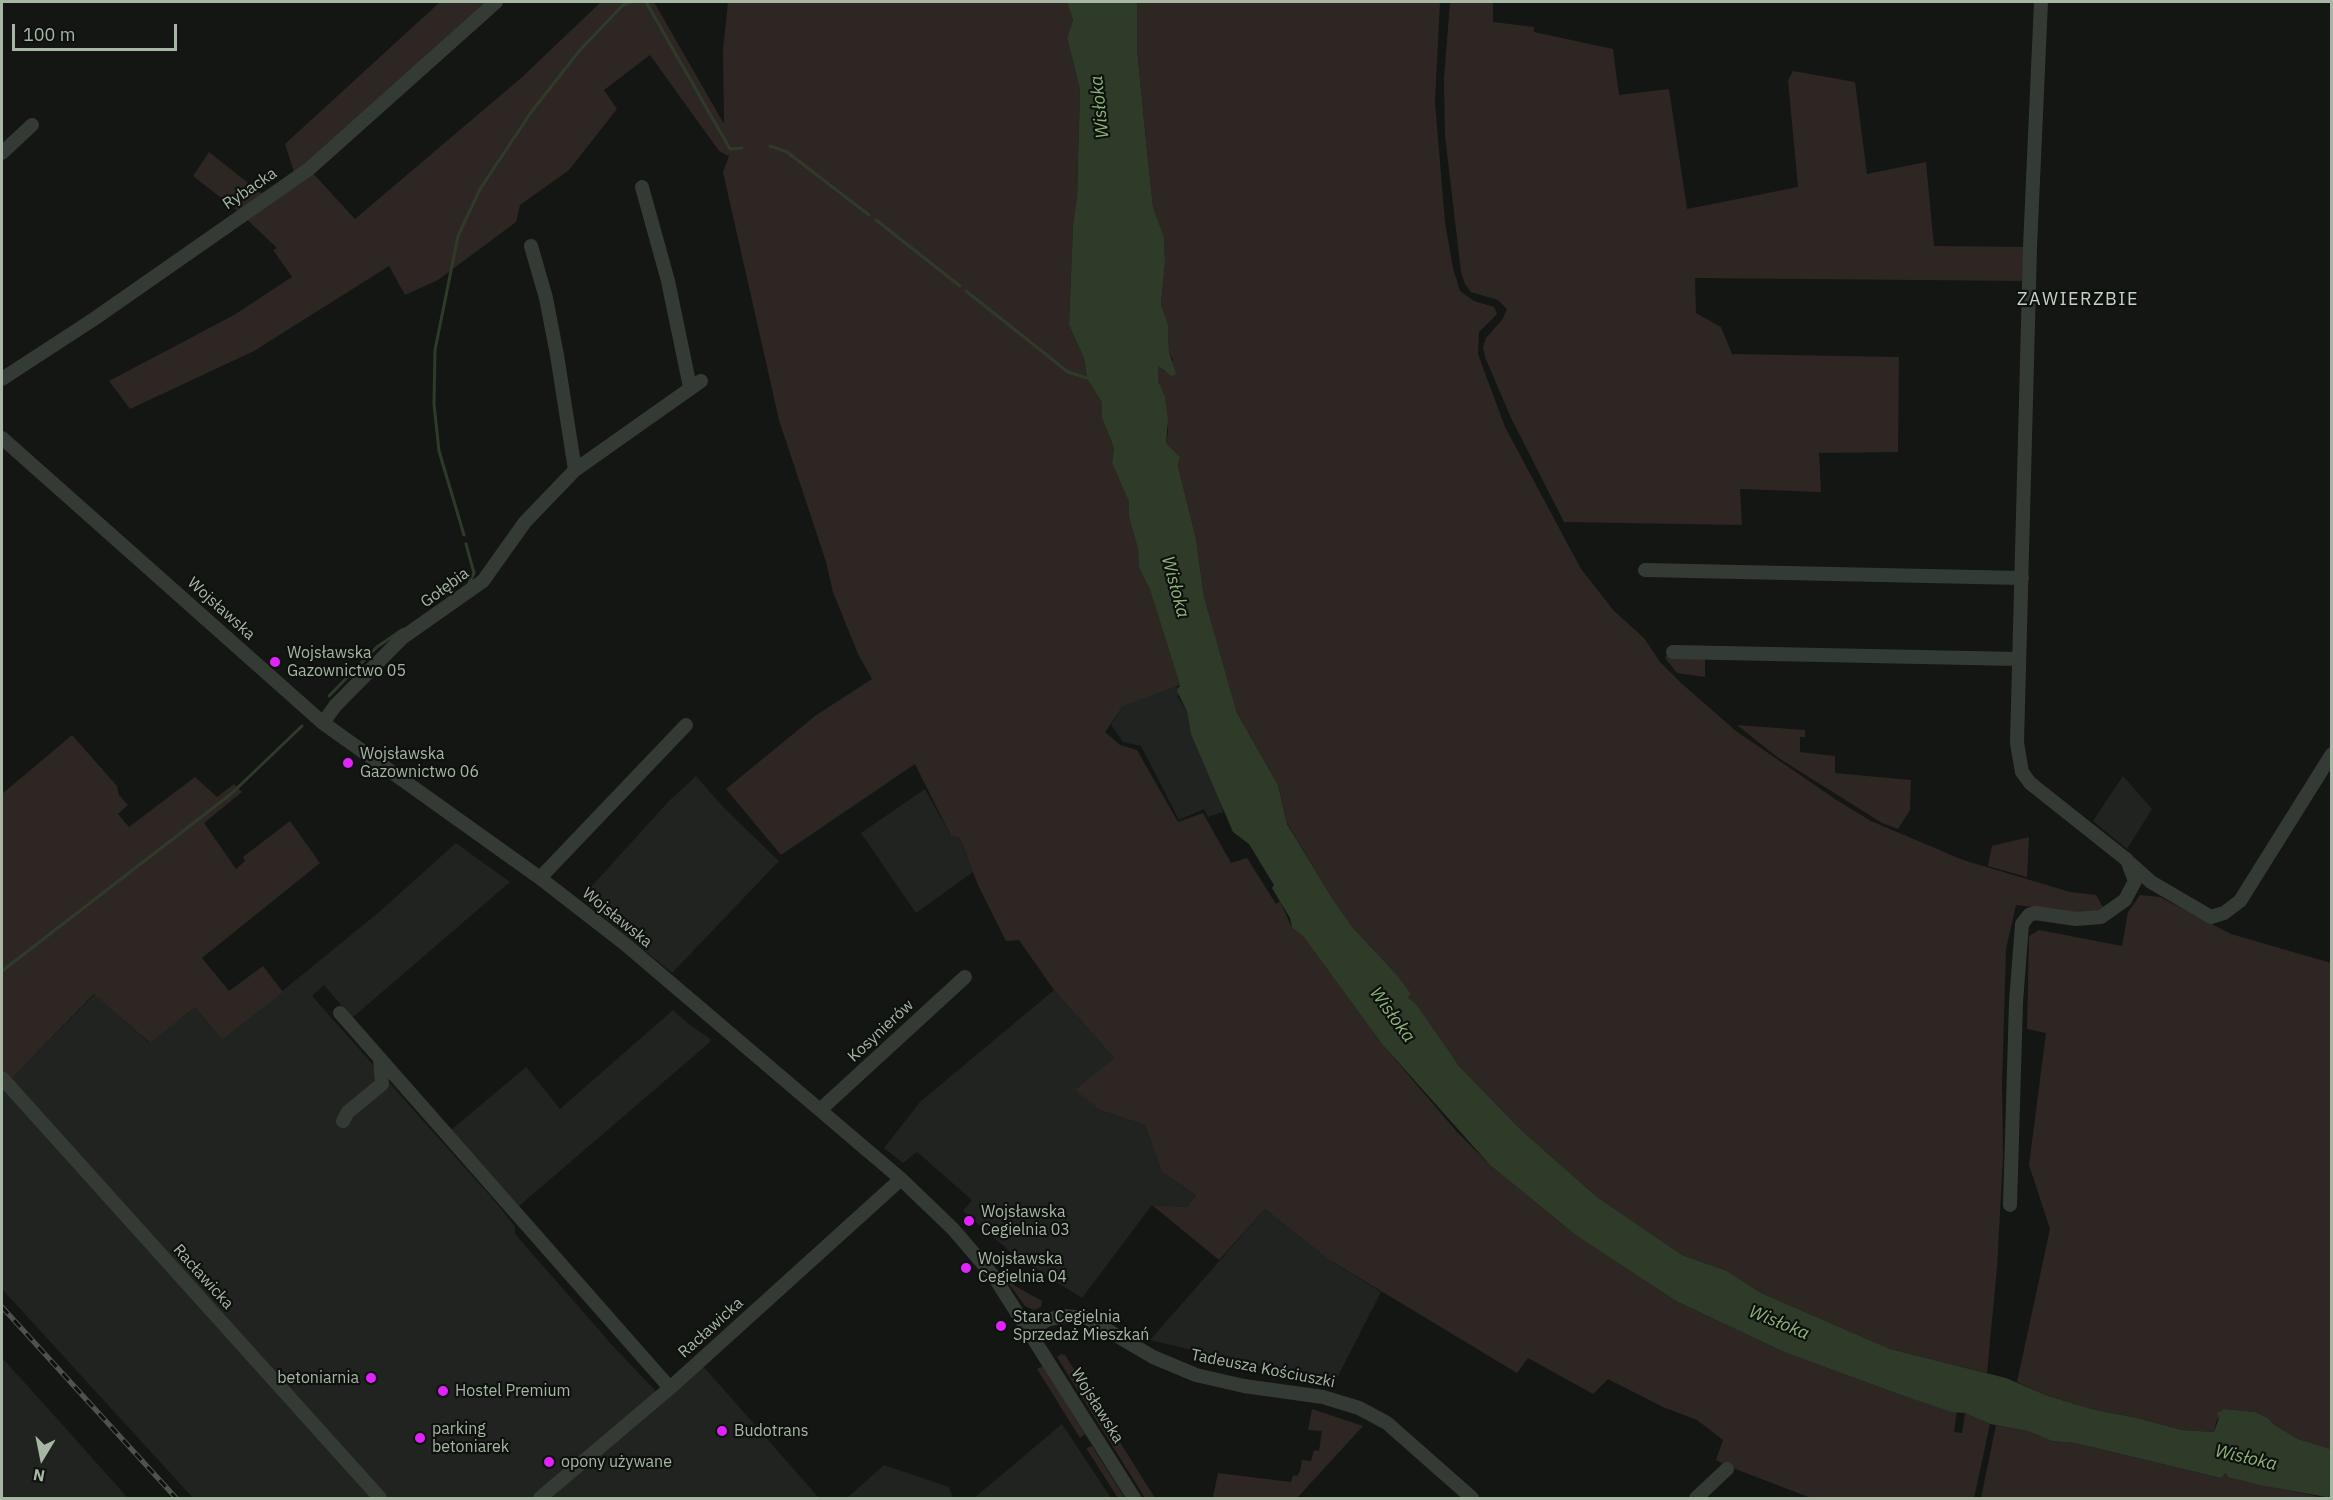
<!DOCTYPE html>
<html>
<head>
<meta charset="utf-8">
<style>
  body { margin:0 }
  #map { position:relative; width:2333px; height:1500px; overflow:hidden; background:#141614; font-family:"IBM Plex Sans",sans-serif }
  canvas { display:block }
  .frame { position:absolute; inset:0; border:3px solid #a6b7a4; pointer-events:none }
  .north { position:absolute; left:12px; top:1428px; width:60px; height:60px; -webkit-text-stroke:4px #0f110f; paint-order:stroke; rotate:190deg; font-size:16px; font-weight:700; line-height:24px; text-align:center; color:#a6b7a4 }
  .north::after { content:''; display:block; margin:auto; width:21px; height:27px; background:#a6b7a4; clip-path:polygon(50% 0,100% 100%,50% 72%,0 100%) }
  .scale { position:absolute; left:12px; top:24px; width:165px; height:27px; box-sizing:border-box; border:3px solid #a6b7a4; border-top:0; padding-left:8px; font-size:18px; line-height:21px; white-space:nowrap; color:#a6b7a4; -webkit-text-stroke:4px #0f110f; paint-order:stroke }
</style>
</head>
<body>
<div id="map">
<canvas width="2333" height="1500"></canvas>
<div class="frame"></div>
<div class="north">N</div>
<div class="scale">100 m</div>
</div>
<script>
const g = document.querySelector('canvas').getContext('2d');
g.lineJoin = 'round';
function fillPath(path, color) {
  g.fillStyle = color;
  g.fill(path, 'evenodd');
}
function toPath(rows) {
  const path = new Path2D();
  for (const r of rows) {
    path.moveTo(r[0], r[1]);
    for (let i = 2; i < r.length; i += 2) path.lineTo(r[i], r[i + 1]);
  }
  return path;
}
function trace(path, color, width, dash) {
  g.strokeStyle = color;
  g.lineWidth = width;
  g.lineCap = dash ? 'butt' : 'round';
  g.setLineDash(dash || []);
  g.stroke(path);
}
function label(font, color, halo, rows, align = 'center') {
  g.font = font + ' "IBM Plex Sans",sans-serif';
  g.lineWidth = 4.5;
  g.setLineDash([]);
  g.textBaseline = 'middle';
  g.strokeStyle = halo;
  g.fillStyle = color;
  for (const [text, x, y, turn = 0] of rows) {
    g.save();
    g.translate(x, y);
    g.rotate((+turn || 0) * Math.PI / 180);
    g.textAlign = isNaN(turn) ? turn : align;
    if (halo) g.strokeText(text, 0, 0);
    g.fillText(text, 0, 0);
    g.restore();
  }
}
fillPath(toPath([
  [1173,686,1179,688,1178,697,1187,711,1191,734,1202,753,1221,804,1223,812,1208,817,1204,809,1179,820,1141,746,1123,742,1111,725,1123,706],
  [696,776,724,808,779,861,672,973,581,898,668,802],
  [2123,776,2152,809,2127,849,2093,821],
  [925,789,951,836,960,838,973,872,916,913,861,833],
  [456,843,510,882,352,1018,324,985,312,996,500,1207,515,1227,515,1234,614,1347,664,1400,703,1366,819,1498,193,1498,2,1289,2,1088,95,994,149,1043,195,1007,222,1040,378,913],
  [1054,990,1114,1058,1076,1090,1100,1110,1145,1125,1162,1172,1196,1195,1187,1207,1152,1205,1082,1298,1014,1255,963,1211,972,1200,917,1152,903,1163,884,1148,920,1102],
  [673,1010,691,1026,711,1039,709,1043,519,1206,451,1130,526,1067,560,1109],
  [1265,1209,1328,1259,1381,1292,1334,1384,1150,1340],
  [2,1358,25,1383,128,1498,2,1498],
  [1062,1424,1111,1498,974,1498],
  [884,1465,949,1487,953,1498,847,1498]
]), '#202320');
fillPath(toPath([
  [440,2,496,2,309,169,355,219,521,78,601,2,654,2,724,124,723,50,728,2,1067,2,1073,20,1067,38,1080,89,1077,197,1073,225,1069,325,1084,358,1087,378,1102,403,1102,418,1114,448,1112,463,1129,502,1129,517,1138,549,1139,568,1150,590,1180,685,1123,706,1105,732,1120,745,1137,750,1178,822,1203,813,1231,863,1247,858,1276,904,1280,901,1292,928,1303,936,1382,1044,1457,1132,1490,1165,1577,1236,1676,1301,1784,1352,1893,1392,1957,1411,1954,1432,1962,1433,1965,1413,1990,1424,1974,1498,1811,1498,1725,1465,1716,1460,1723,1440,1697,1420,1663,1407,1608,1379,1593,1394,1528,1358,1517,1373,1328,1259,1265,1209,1219,1260,1152,1205,1187,1207,1196,1195,1162,1172,1145,1125,1100,1110,1075,1090,1114,1058,1054,990,1019,940,1006,941,978,885,960,838,951,836,915,764,781,855,726,789,815,716,872,679,858,654,833,592,826,562,779,420,723,172,729,156,719,151,650,55,604,90,617,109,569,170,520,205,516,222,438,280,405,295,389,266,254,351,130,409,109,381,234,315,292,277,273,250,277,248,238,211,193,176,209,152,262,194,294,172,285,144],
  [1137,2,1440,2,1435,102,1445,222,1453,268,1460,291,1474,301,1494,307,1497,314,1479,332,1478,354,1505,427,1581,569,1614,611,1644,638,1660,662,1680,682,1736,731,1835,799,1871,821,1963,860,2070,892,2096,895,2104,909,2088,914,2016,905,2006,949,2002,1083,2003,1156,1997,1268,1987,1373,1890,1349,1761,1293,1727,1271,1682,1255,1597,1197,1520,1129,1459,1066,1408,998,1396,974,1353,928,1332,898,1287,823,1278,785,1237,713,1204,597,1196,539,1178,466,1180,457,1166,443,1168,432,1165,396,1158,381,1158,365,1165,372,1173,360,1169,352,1168,325,1161,304,1165,263,1164,237,1153,207,1146,141,1137,49],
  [1450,2,1493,2,1493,22,1534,27,1534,32,1613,49,1619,95,1669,89,1687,209,1798,187,1788,80,1793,71,1855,82,1867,174,1926,162,1934,246,2030,247,2029,281,1695,278,1696,313,1721,327,1732,354,1899,357,1898,452,1819,453,1821,492,1740,489,1742,525,1564,522,1511,418,1485,357,1483,347,1486,338,1502,320,1507,309,1498,300,1471,292,1465,284,1461,272,1445,136,1444,79],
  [1705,651,1705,677,1677,673,1665,658,1668,653],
  [1737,725,1805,730,1805,737,1800,737,1800,752,1835,756,1835,773,1911,780,1910,810,1898,829,1882,823,1777,757],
  [72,735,117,786,119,795,128,805,118,814,129,827,195,777,217,797,234,784,242,792,204,823,236,869,245,861,243,857,290,821,320,863,202,958,229,991,263,966,283,992,222,1040,195,1007,150,1043,94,994,11,1079,2,1070,2,794],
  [2029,837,2027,877,1988,866,1992,846],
  [2140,895,2160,897,2231,934,2331,963,2331,1449,2298,1439,2273,1424,2268,1418,2255,1412,2225,1409,2216,1422,2214,1432,2182,1430,2137,1418,2095,1410,2048,1396,2017,1382,2050,1229,2029,1165,2046,1033,2027,1029,2029,936,2039,930,2122,946,2128,912],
  [1007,1275,1015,1286,1042,1301,1041,1307,1034,1310,1025,1306,1004,1277],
  [1061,1354,1065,1355,1155,1498,1145,1498,1057,1357],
  [1043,1366,1085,1434,1080,1438,1037,1369],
  [1312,1409,1363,1426,1297,1498,1213,1497,1218,1473,1291,1482,1293,1475,1297,1476,1300,1471,1302,1460,1311,1461,1314,1450,1319,1451,1322,1431,1308,1430],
  [1996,1425,2028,1431,2052,1441,2075,1443,2221,1478,2226,1473,2241,1480,2325,1498,1981,1498],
  [1092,1446,1123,1495,1124,1498,1118,1498,1086,1448]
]), '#2e2623');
fillPath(toPath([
  [1067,2,1137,2,1137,49,1146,141,1153,207,1164,237,1165,263,1161,304,1168,325,1169,352,1176,374,1172,376,1158,366,1158,381,1165,396,1168,420,1166,443,1180,457,1178,466,1196,539,1204,597,1237,713,1278,785,1287,824,1332,898,1353,928,1396,974,1410,993,1408,998,1415,1003,1459,1066,1520,1129,1597,1197,1682,1255,1727,1271,1761,1293,1890,1349,2006,1378,2048,1396,2095,1410,2137,1418,2182,1430,2214,1432,2219,1418,2217,1413,2225,1409,2255,1412,2268,1418,2273,1424,2298,1439,2331,1449,2331,1498,2260,1485,2228,1477,2226,1473,2221,1478,2075,1443,2052,1441,2028,1431,1990,1424,1965,1413,1952,1412,1893,1392,1784,1352,1676,1301,1577,1236,1490,1165,1382,1044,1303,936,1292,928,1290,918,1272,888,1274,885,1249,844,1233,832,1191,734,1187,711,1177,691,1180,685,1150,590,1139,568,1138,549,1129,517,1129,502,1112,463,1114,448,1102,418,1102,403,1087,378,1084,358,1069,325,1073,225,1077,197,1080,89,1067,38,1073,20]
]), '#2f3b29');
trace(toPath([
  [646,2,730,149,742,148],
  [770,146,787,152,869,215],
  [876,220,960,286],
  [966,291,1068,372,1087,378],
  [464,535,439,451,434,404,435,350,458,236,480,189,532,111,580,50,623,5,630,2],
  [466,544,474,573,468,585],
  [329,696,377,647,403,629],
  [2,971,231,794,302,726]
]), '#2f3b29', 3);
trace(toPath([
  [2,153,32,125],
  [642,187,668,281,690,387],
  [531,246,546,298,557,355,575,470],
  [2,379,94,319,309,169,496,2],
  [2,438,323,723,540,878,625,944,901,1179,953,1229,995,1278,1134,1498],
  [1645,570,2022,578],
  [1673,652,2019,659],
  [323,723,335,706,402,638,483,581,525,522,575,470,701,381],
  [2131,864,2151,882,2211,917,2224,913,2240,901,2332,754],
  [540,878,686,725],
  [340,1013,670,1388],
  [2,1078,380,1498],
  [820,1110,965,977],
  [343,1121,348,1112,382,1084,380,1059],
  [2010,1205,2016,1002,2022,924,2029,915,2035,913,2076,919,2101,917,2125,900,2135,881,2127,860,2030,783,2022,772,2017,743,2030,247,2041,2],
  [1030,1330,1047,1320,1063,1316,1087,1318,1153,1357,1196,1375,1244,1386,1323,1397,1359,1408,1387,1423,1472,1498],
  [540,1498,670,1388,901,1179],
  [1696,1498,1727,1469]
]), '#343b35', 14);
const rail = toPath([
  [2,1307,176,1498]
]);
trace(rail, '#4c544b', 5);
trace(rail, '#0f110f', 3, [9]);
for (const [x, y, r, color] of [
  [275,662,6,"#e223ff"],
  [348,763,6,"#e223ff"],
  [969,1221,6,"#e223ff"],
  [966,1268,6,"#e223ff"],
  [1001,1326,6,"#e223ff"],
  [371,1378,6,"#e223ff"],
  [443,1391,6,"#e223ff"],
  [722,1431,6,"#e223ff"],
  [420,1438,6,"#e223ff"],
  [549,1462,6,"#e223ff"]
]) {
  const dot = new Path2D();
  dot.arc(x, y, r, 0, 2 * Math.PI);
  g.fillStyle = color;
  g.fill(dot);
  trace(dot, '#0f110f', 2);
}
label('16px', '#a6b7a4', '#0f110f', [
  ["Rybacka",250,189,-34],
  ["Gołębia",445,588,-36],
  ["Wojsławska",221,609,42],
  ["Wojsławska",617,918,39],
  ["Kosynierów",881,1031,-43],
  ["Racławicka",203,1277,48],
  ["Racławicka",711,1328,-42],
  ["Tadeusza Kościuszki",1263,1369,11],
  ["Wojsławska",1097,1406,58]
]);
label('16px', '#a6b7a4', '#0f110f', [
  ["Wojsławska",287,653],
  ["Gazownictwo 05",287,671],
  ["Wojsławska",360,754],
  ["Gazownictwo 06",360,772],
  ["Wojsławska",981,1212],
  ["Cegielnia 03",981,1230],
  ["Wojsławska",978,1259],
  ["Cegielnia 04",978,1277],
  ["Stara Cegielnia",1013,1317],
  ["Sprzedaż Mieszkań",1013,1335],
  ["betoniarnia",359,1378,"right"],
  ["Hostel Premium",455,1391],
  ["parking",432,1429],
  ["betoniarek",432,1447],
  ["Budotrans",734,1431],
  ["opony używane",561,1462]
], 'left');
label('italic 18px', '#8cb678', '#0f110f', [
  ["Wisłoka",1100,107,-96],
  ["Wisłoka",1175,587,75],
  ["Wisłoka",1392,1015,54],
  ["Wisłoka",1779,1323,22],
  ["Wisłoka",2246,1458,13]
]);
g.letterSpacing = '1.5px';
label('18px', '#c6d3c6', '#0f110f', [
  ["ZAWIERZBIE",2078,300]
]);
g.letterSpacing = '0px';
</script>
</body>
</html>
